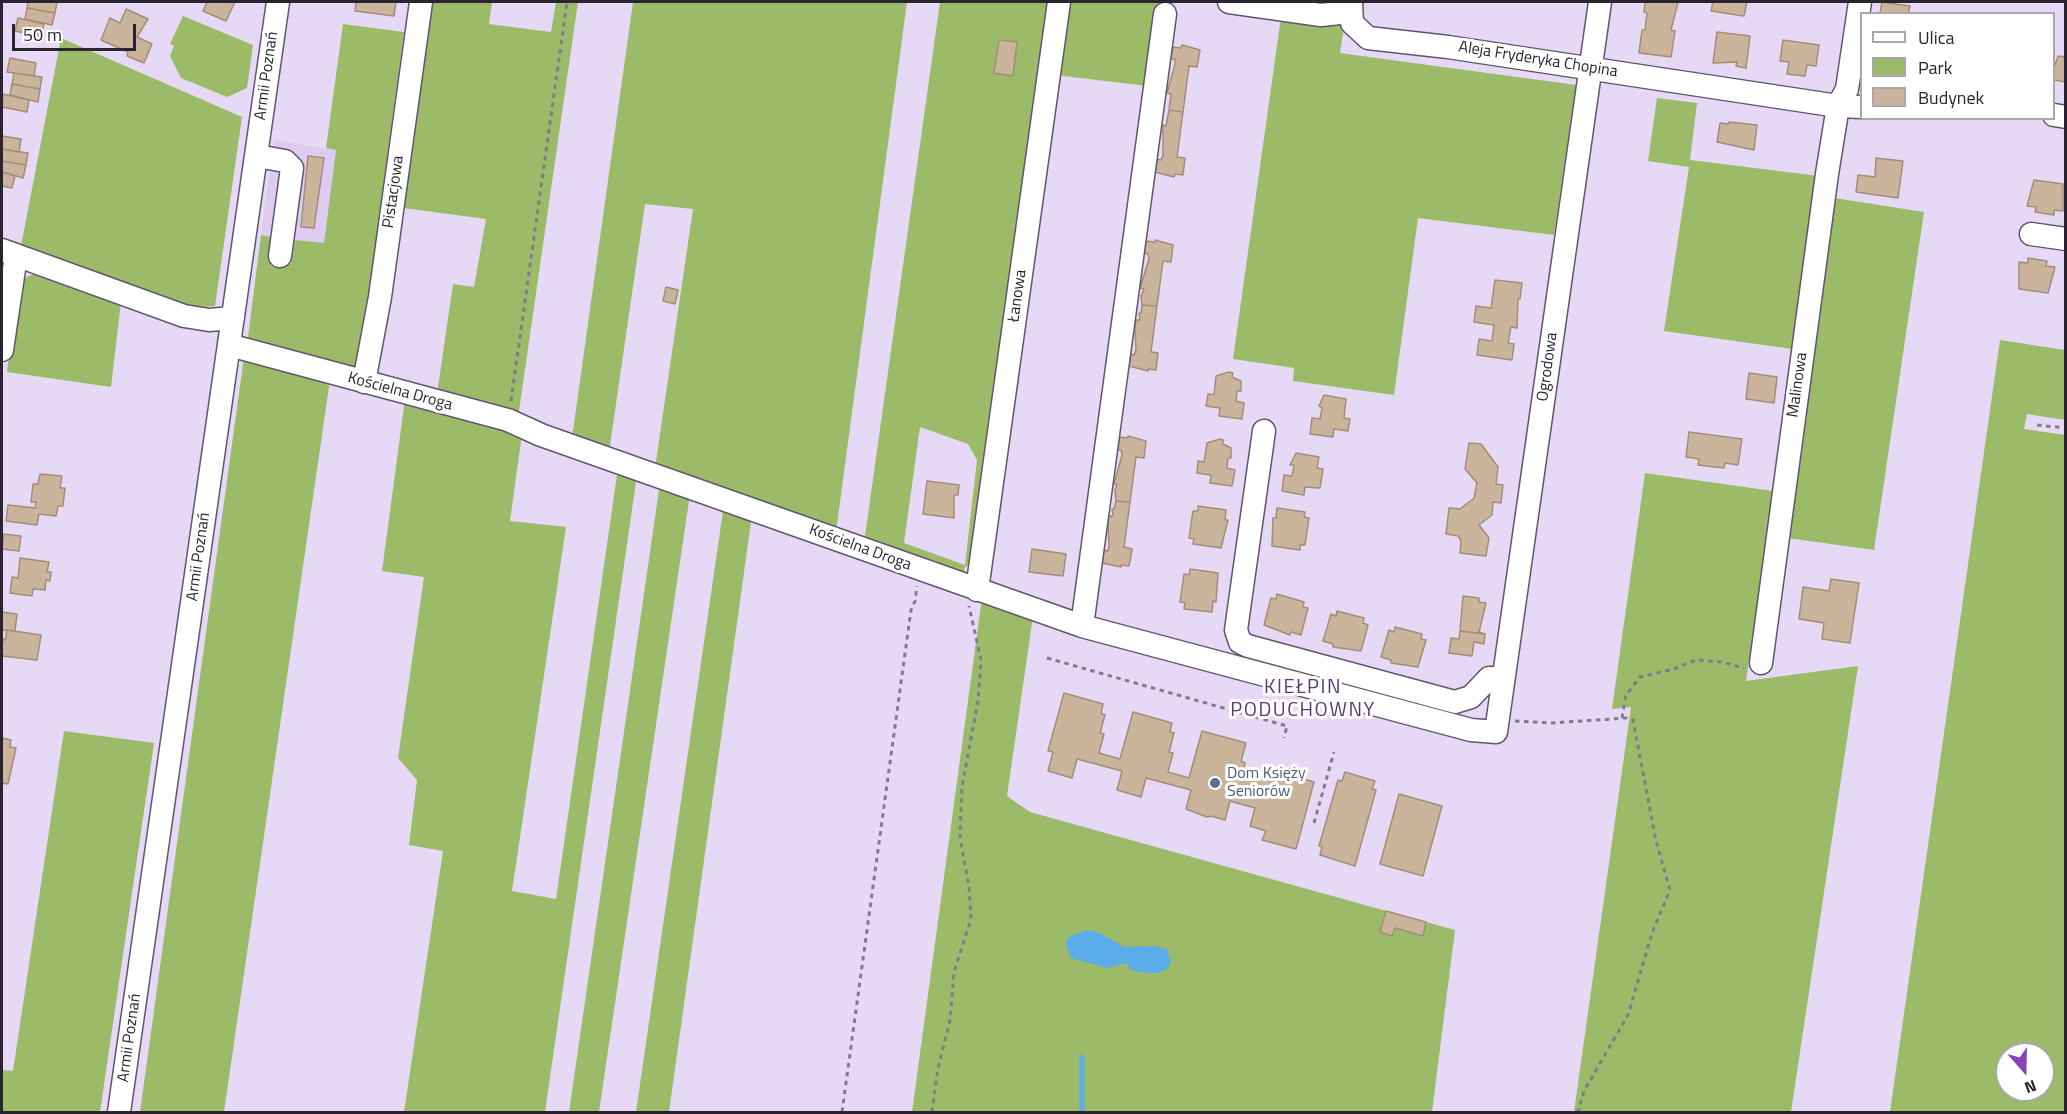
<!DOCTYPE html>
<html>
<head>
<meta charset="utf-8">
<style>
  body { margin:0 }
  #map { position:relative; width:2067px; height:1114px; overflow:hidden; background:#e6d9f6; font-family:"Titillium Web",sans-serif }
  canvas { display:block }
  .frame { position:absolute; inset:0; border:3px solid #29242f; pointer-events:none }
  .legend { position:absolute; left:1860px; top:12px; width:195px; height:108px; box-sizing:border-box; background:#fff; border:2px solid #a9a7ac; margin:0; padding:8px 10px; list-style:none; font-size:18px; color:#29242f }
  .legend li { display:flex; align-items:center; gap:12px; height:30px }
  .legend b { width:30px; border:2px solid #a9a7ac }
  .north { position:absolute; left:1995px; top:1042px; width:60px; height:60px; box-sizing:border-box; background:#fff; border:2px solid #a9a7ac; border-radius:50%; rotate:160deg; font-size:16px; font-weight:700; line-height:24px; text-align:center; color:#29242f }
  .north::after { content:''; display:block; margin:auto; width:21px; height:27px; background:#8544b9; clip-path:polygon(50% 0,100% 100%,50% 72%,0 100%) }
  .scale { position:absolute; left:12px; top:24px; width:124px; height:27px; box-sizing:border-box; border:3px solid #29242f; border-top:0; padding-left:8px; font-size:18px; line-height:21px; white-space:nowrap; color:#29242f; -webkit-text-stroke:4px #fff; paint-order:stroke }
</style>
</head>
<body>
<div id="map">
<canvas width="2067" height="1114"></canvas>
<div class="frame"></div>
<ul class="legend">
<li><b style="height:8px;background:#fff"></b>Ulica</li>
<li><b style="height:16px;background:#9bbb68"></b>Park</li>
<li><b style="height:16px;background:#cbb49c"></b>Budynek</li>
</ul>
<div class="north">N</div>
<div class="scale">50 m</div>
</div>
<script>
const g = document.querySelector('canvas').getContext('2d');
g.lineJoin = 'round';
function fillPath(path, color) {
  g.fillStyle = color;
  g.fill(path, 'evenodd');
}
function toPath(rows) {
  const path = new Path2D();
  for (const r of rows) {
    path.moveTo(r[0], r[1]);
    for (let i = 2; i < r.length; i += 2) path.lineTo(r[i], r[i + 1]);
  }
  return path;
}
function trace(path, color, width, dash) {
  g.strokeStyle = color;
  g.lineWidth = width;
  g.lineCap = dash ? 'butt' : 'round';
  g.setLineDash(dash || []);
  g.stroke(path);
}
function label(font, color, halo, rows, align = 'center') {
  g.font = font + ' "Titillium Web",sans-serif';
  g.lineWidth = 6;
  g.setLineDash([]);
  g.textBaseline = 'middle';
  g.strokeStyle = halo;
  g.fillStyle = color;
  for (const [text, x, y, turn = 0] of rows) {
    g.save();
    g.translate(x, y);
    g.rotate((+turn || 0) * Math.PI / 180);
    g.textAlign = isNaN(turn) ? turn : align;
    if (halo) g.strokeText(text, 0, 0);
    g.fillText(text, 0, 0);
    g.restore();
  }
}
fillPath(toPath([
  [274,140,336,150,324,244,295,240,292,264,268,260,271,237,261,235]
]), '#ddccf0');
fillPath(toPath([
  [429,2,492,2,489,24,551,32,556,2,578,2,518,418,437,394,453,284,474,287,486,219,403,208],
  [633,2,907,2,836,532,655,468,693,209,645,204,609,452,572,438],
  [940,2,1053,2,973,568,965,566,963,579,864,543],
  [920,427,968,444,977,460,965,565,904,543],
  [1066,2,1158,3,1147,86,1055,75],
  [183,16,253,45,247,88,227,97,181,78,170,56,174,46,170,44],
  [1281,17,1344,27,1340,53,1576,85,1554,235,1418,218,1394,395,1293,381,1294,368,1233,359],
  [343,24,404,32,358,372,271,350,248,337,261,235,271,237,268,260,291,264,295,240,324,243,336,150,326,148],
  [61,38,242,117,215,306,195,308,21,246],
  [1657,98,1697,103,1690,160,1819,176,1792,349,1664,331,1689,167,1648,161],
  [1828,197,1924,212,1874,550,1780,537],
  [35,273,121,302,111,387,7,372,19,281],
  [2000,340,2065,350,2065,420,2027,414,2024,429,2065,435,2065,1112,1890,1112],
  [2007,1054,2043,1054,2043,1090,2007,1090],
  [244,357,330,380,224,1112,140,1112],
  [405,399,522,434,510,521,566,527,512,891,556,899,618,468,637,475,545,1112,404,1112,443,851,409,845,417,780,398,758,424,577,382,571],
  [1645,473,1773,491,1746,681,1858,666,1791,1112,1574,1112,1631,707,1612,709],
  [660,483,690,494,599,1112,569,1112],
  [724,504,752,515,669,1112,636,1112],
  [982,598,1033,616,1007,796,1030,812,1455,930,1432,1112,912,1112],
  [64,731,154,743,100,1112,2,1112,2,1070,13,1071]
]), '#9bbb68');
fillPath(toPath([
  [1086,930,1098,932,1124,947,1154,946,1167,949,1171,962,1168,968,1159,973,1145,973,1131,970,1127,963,1108,968,1071,958,1066,946,1067,938]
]), '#5aade9');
trace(toPath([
  [1082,1057,1082,1112]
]), '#5aade9', 5);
const building = toPath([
  [28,2,57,2,55,13,27,8,28,2],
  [207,2,235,2,226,21,203,11,207,2],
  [356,2,396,2,394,16,355,11,356,2],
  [1645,2,1678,2,1671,30,1675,31,1671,57,1639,53,1642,30,1645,30,1647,13,1644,12,1645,2],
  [1713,2,1747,2,1744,16,1711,11,1713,2],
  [1882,2,1910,6,1908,14,1876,14,1880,13,1882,2],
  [27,8,55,13,52,25,25,19,27,8],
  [126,9,148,19,137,37,152,44,144,63,127,56,128,52,101,40,110,18,120,23,126,9],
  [18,18,44,24,41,36,15,31,18,18],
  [1717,32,1750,36,1746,68,1736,66,1737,62,1713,63,1717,32],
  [999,40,1017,42,1013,76,994,73,999,40],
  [1783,40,1819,45,1816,66,1807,65,1805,76,1787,74,1789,62,1780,61,1783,40],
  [1182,45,1200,50,1197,67,1189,66,1183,112,1169,110,1171,94,1167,93,1175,64,1175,59,1171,59,1173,47,1181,48,1182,45],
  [2058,56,2066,57,2066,82,2054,80,2054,68,2058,56],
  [10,58,36,63,34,76,7,72,10,58],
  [14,73,42,77,40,89,12,84,14,73],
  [12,84,40,89,38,102,10,95,12,84],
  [3,94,29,100,27,112,2,107,3,94],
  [1169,110,1183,112,1177,157,1185,158,1183,175,1175,174,1174,177,1155,172,1157,159,1161,160,1163,155,1163,125,1166,126,1169,110],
  [1729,122,1757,125,1754,150,1717,142,1720,123,1729,124,1729,122],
  [2,136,21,139,19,152,2,149,2,136],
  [2,149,28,153,26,165,2,161,2,149],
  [308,156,324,158,314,228,301,227,308,156],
  [1876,158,1903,161,1898,198,1856,192,1858,175,1875,177,1876,158],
  [2,161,26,165,23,178,2,172,2,161],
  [2,172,15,176,12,188,2,186,2,172],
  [2034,180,2063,184,2063,211,2054,210,2054,215,2035,212,2036,207,2027,206,2034,180],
  [1155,240,1173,245,1171,262,1163,261,1157,306,1142,305,1141,296,1144,289,1140,288,1149,259,1148,254,1144,253,1146,241,1155,242,1155,240],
  [2028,258,2047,261,2046,266,2055,267,2048,293,2019,289,2019,262,2028,263,2028,258],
  [1495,280,1522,283,1520,299,1518,299,1517,328,1511,327,1508,343,1514,344,1512,360,1477,355,1479,339,1492,341,1494,325,1474,322,1476,306,1491,308,1495,280],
  [666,287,678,290,675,304,663,301,666,287],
  [1142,305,1157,306,1151,352,1158,353,1156,370,1148,369,1148,371,1129,366,1131,354,1134,355,1136,350,1135,329,1136,320,1140,320,1139,313,1141,313,1142,305],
  [1229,372,1233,373,1232,377,1241,381,1241,391,1237,391,1236,401,1244,403,1242,419,1219,416,1220,408,1206,406,1208,394,1214,395,1216,376,1229,372],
  [1749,373,1777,377,1774,403,1746,399,1749,373],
  [1324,395,1346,399,1344,418,1350,419,1348,431,1334,429,1333,437,1310,434,1312,418,1320,419,1322,408,1319,406,1324,395],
  [1689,432,1742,439,1738,465,1725,463,1724,468,1698,465,1699,459,1686,457,1689,432],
  [1128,436,1146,441,1144,458,1136,457,1130,502,1116,501,1115,490,1117,485,1114,484,1122,455,1121,450,1118,450,1119,437,1128,438,1128,436],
  [1220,439,1223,440,1223,444,1231,448,1231,458,1228,458,1227,468,1235,470,1232,486,1210,483,1211,475,1197,473,1198,461,1204,462,1207,443,1220,439],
  [1469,443,1481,444,1498,467,1496,484,1503,485,1501,503,1493,502,1492,515,1479,525,1489,538,1486,556,1460,553,1461,541,1458,536,1446,534,1449,508,1460,509,1474,498,1477,483,1465,469,1469,443],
  [1296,453,1319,457,1317,468,1323,469,1320,488,1305,487,1304,495,1282,491,1284,475,1292,476,1294,465,1290,465,1296,453],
  [40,474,62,476,60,488,65,488,63,506,58,506,56,516,39,514,37,525,6,521,8,505,35,508,36,502,31,502,33,484,38,484,40,474],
  [927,481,959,485,958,495,954,495,954,518,923,514,927,481],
  [1116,501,1130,502,1124,547,1132,549,1129,566,1121,565,1121,567,1102,563,1104,550,1108,551,1109,546,1108,525,1109,516,1113,516,1112,509,1114,509,1116,501],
  [1198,506,1226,510,1225,520,1228,520,1221,548,1193,544,1194,539,1189,538,1193,511,1198,511,1198,506],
  [1277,508,1305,512,1304,517,1309,518,1305,545,1300,545,1300,550,1272,546,1273,518,1276,518,1277,508],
  [4,534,21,536,19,551,2,549,4,534],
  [1032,549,1066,554,1063,576,1029,572,1032,549],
  [20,558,49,562,47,572,51,572,50,581,46,580,45,590,33,589,32,596,10,593,12,577,18,578,20,558],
  [1190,569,1218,573,1216,602,1213,601,1212,612,1184,609,1185,603,1180,602,1184,574,1189,575,1190,569],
  [1831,579,1859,583,1850,643,1822,639,1824,623,1799,619,1803,587,1829,591,1831,579],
  [1277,594,1304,602,1303,607,1308,608,1301,635,1291,632,1290,635,1264,625,1271,598,1276,599,1277,594],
  [1463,596,1479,598,1479,602,1486,603,1479,632,1485,634,1460,631,1463,596],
  [1337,611,1364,618,1363,623,1368,625,1361,651,1333,647,1333,644,1323,641,1331,614,1336,616,1337,611],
  [2,612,17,614,15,631,2,630,2,612],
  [1395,627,1422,634,1421,639,1426,640,1418,667,1391,663,1391,660,1381,657,1389,630,1394,632,1395,627],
  [7,630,41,635,37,660,2,656,2,639,5,640,7,630],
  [1460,631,1485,634,1484,644,1474,642,1472,656,1449,653,1451,638,1459,639,1460,631],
  [1064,693,1103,704,1101,713,1105,715,1100,733,1104,734,1099,753,1120,759,1133,712,1172,723,1170,732,1174,733,1169,752,1173,753,1168,772,1189,778,1202,731,1246,743,1241,761,1245,763,1243,772,1264,778,1266,768,1314,782,1296,849,1262,840,1266,831,1250,826,1255,808,1230,801,1225,820,1211,816,1207,817,1186,809,1191,790,1146,778,1141,797,1117,790,1122,771,1077,759,1072,778,1048,771,1053,752,1048,751,1064,693],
  [2,738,11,740,10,747,16,748,8,784,2,783,2,738],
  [1345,772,1375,781,1372,789,1376,790,1355,866,1320,855,1322,847,1319,846,1338,780,1342,781,1345,772],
  [1399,794,1442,806,1423,876,1380,864,1399,794],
  [1386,911,1426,922,1423,936,1395,928,1392,936,1380,932,1386,911]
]);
fillPath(building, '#cbb49c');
trace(building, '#a38d77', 1.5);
const minor = toPath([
  [1229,2,1321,15,1349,12],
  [1351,2,1352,23,1368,38,1448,47,1838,106,1862,107],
  [2054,115,2066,117],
  [257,156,285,161,292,168,280,256],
  [2031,234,2066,239],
  [2,250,184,316,209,320,233,318],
  [229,345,508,420,541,435,1082,626,1471,730,1496,732,1600,2],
  [2,350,16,256],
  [364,382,380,297,421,2],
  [1264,431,1236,630,1240,642,1248,646,1455,702,1471,697,1489,678,1503,678],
  [977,590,1059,2],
  [1082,626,1165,14],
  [1761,663,1827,174,1838,106,1847,89,1860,2],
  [119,1112,278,2]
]);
trace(minor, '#61556e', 25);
trace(toPath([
  [511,401,567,2],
  [2037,425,2066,428],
  [1047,658,1287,726,1284,738],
  [1622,718,1626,695,1640,677,1674,669,1696,660,1722,662,1744,668],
  [1515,721,1551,723,1627,718,1633,720,1656,841,1670,890,1652,933,1628,1015,1584,1091,1578,1112],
  [1314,823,1334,752],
  [842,1112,911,610,915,601,917,586],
  [932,1112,938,1068,950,1020,954,972,971,919,969,886,960,838,962,787,978,701,981,660,969,606]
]), '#837a8d', 3, [4.5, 4.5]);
trace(minor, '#fff', 22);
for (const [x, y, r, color] of [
  [1215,783,6,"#5c6f8a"]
]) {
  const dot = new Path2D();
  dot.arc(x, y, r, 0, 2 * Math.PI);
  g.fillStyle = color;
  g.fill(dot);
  trace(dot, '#fff', 2);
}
label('16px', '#29242f', '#fff', [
  ["Aleja Fryderyka Chopina",1538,60,9],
  ["Armii Poznań",267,76,-82],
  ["Pistacjowa",394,192,-82],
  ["Łanowa",1018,296,-82],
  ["Ogrodowa",1548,367,-82],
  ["Malinowa",1798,385,-82],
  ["Kościelna Droga",400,392,15],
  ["Kościelna Droga",860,548,20],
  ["Armii Poznań",199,557,-82],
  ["Armii Poznań",130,1038,-82]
]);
label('16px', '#4e5e75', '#fff', [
  ["Dom Księży",1227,774],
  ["Seniorów",1227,792]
], 'left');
g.letterSpacing = '1.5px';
label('20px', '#573973', '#fff', [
  ["KIEŁPIN",1303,688],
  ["PODUCHOWNY",1303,711]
]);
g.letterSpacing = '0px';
</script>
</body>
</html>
